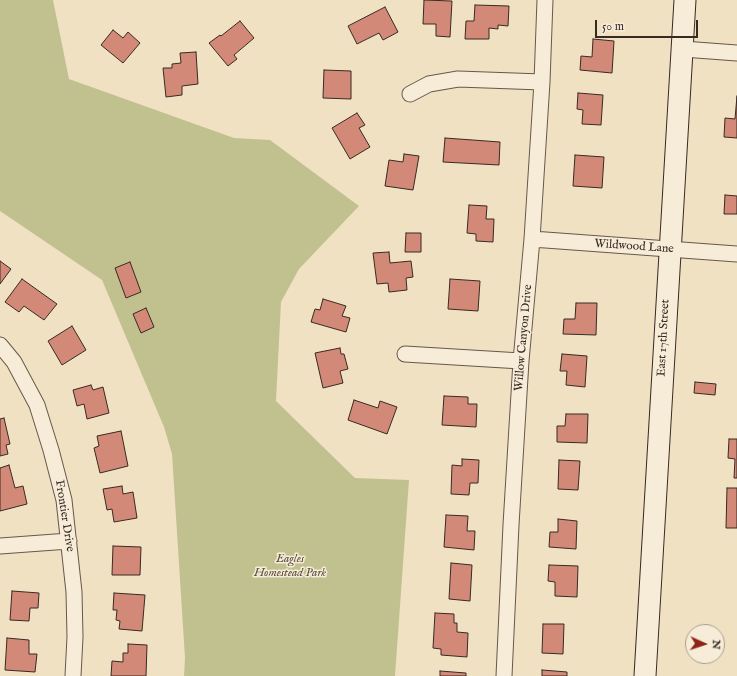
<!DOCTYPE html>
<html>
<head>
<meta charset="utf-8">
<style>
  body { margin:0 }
  #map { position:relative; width:737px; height:676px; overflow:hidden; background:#f1e1c3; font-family:"IM FELL English",serif }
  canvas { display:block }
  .north { position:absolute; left:685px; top:624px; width:40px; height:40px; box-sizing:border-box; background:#f6ecd8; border:1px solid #aa9e90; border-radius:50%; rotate:93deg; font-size:11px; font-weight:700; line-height:16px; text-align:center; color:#382a23 }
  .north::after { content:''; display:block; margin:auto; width:14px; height:18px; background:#8f2418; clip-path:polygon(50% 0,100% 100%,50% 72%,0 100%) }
  .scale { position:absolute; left:595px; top:20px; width:103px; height:18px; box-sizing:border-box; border:2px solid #382a23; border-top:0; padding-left:5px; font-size:12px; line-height:14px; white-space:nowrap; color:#382a23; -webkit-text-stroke:3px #f6ecd8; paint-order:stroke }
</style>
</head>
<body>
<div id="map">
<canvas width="737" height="676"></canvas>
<div class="north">N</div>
<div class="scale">50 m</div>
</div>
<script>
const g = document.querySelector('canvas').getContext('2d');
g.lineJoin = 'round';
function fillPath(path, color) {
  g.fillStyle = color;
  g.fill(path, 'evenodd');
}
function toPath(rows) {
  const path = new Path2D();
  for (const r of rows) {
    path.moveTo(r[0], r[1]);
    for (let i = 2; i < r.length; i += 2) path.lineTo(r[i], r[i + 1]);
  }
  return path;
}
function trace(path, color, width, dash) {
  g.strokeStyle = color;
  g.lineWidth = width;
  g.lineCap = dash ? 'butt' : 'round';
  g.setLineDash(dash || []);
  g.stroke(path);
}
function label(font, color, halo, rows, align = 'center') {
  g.font = font + ' "IM FELL English",serif';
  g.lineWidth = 3;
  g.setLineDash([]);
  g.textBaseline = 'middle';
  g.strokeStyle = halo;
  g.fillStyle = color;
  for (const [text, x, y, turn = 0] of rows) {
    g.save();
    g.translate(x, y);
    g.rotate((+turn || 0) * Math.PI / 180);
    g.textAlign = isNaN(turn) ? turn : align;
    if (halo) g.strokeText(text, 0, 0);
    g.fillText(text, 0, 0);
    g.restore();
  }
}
fillPath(toPath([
  [0,0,53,0,69,79,234,138,270,140,359,206,299,269,281,302,276,401,355,478,409,480,395,676,184,676,185,658,172,454,164,427,102,280,0,211]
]), '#c1c18f');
const building = toPath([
  [424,0,452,1,450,37,436,36,436,24,423,24,424,0],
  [475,5,509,6,508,26,498,25,498,29,489,28,489,39,465,39,466,21,474,21,475,5],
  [385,7,398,32,383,40,379,33,357,44,348,26,385,7],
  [240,21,254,38,234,55,237,59,228,66,209,43,220,35,221,36,240,21],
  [113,30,123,38,128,32,140,43,123,63,101,45,113,30],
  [593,39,614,41,612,73,580,70,581,56,592,57,593,39],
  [196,52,198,84,182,86,182,95,166,97,163,68,172,68,172,64,181,63,180,53,196,52],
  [324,70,351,71,351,99,323,98,324,70],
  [578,93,603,95,601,125,582,124,583,110,577,109,578,93],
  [737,96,737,138,724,137,725,118,735,119,737,96],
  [357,113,365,125,359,128,370,147,350,159,332,128,357,113],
  [445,138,500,142,499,165,443,162,445,138],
  [404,154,419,156,413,190,385,186,389,160,403,162,404,154],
  [575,155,604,157,602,188,573,186,575,155],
  [725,195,737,196,737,214,724,214,725,195],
  [469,205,487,206,486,219,494,219,493,242,476,241,476,234,467,233,469,205],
  [406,233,421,233,421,252,405,252,406,233],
  [389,252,390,263,411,261,413,277,406,278,407,290,389,292,388,283,377,284,373,253,389,252],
  [0,261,11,269,0,284,0,261],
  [130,262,141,292,126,298,115,268,130,262],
  [22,279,57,304,44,320,24,306,19,312,5,302,22,279],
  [450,279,480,281,478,311,448,309,450,279],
  [323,299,346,306,342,316,350,318,346,332,311,322,315,309,320,310,323,299],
  [576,303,597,303,596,335,563,334,564,319,575,319,576,303],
  [146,308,154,327,141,333,133,314,146,308],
  [72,326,86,350,62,365,48,341,72,326],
  [340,348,341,354,344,354,348,369,340,371,343,383,323,388,315,353,340,348],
  [562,354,587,356,585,387,566,385,567,371,560,371,562,354],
  [695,382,716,384,715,395,694,393,695,382],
  [91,385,93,390,103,387,109,413,87,419,84,404,77,406,73,390,91,385],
  [444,396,468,397,468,404,477,404,476,427,442,425,444,396],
  [354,400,378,408,380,401,397,407,387,434,348,420,354,400],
  [566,414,588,414,587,443,557,442,557,426,565,426,566,414],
  [4,418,10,444,6,445,8,454,0,456,0,419,4,418],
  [121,431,128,466,100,473,94,448,99,446,97,436,121,431],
  [729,439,737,439,737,478,734,478,735,459,728,458,729,439],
  [462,459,479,460,478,483,470,483,469,495,451,494,452,465,462,466,462,459],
  [559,460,580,461,578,490,558,489,559,460],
  [9,465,15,488,23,486,27,504,0,511,0,468,9,465],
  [122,486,123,494,133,492,137,518,114,522,112,509,107,510,103,489,122,486],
  [727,488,737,488,737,528,726,528,727,488],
  [446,515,468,516,467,531,475,531,474,550,444,547,446,515],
  [558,519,577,521,576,549,549,547,550,532,558,532,558,519],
  [113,546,141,547,140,575,112,575,113,546],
  [451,563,472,565,470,601,449,599,451,563],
  [549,565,578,566,577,597,555,596,555,582,548,581,549,565],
  [12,591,39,593,38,608,30,608,29,621,10,620,12,591],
  [114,593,145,595,142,631,119,629,120,621,116,620,117,610,113,610,114,593],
  [435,613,454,614,454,623,457,623,457,632,468,633,467,657,441,655,441,649,433,648,435,613],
  [543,624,564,624,563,654,542,653,543,624],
  [7,638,29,640,29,654,37,654,35,672,5,670,7,638],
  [128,644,147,645,146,676,111,676,112,661,123,662,123,653,128,653,128,644],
  [542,670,567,672,567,676,542,676,542,670],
  [440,671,466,673,466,676,440,676,440,671]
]);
fillPath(building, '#d28977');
trace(building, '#382a23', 1);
const street = toPath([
  [683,49,737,53],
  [410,94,429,84,458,79,542,82],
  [532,239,737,254],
  [0,345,14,362,37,405,51,450,64,500,74,592,75,637,73,676],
  [405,354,521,361],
  [0,546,69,541],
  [504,676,511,525,521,361,532,239,542,82,545,0]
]);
const secondary = toPath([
  [645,676,685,0]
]);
trace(street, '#66584b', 17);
trace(secondary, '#382a23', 23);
trace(street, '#f6ecd8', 15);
trace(secondary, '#f6ecd8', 21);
label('12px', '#382a23', '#f6ecd8', [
  ["Wildwood Lane",634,247,4],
  ["Willow Canyon Drive",524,338,-85],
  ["East 17th Street",664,338,-87],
  ["Frontier Drive",64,516,81]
]);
label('italic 12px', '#5a503e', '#f6ecd8', [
  ["Eagles",290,560],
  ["Homestead Park",290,574]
]);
</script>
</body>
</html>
